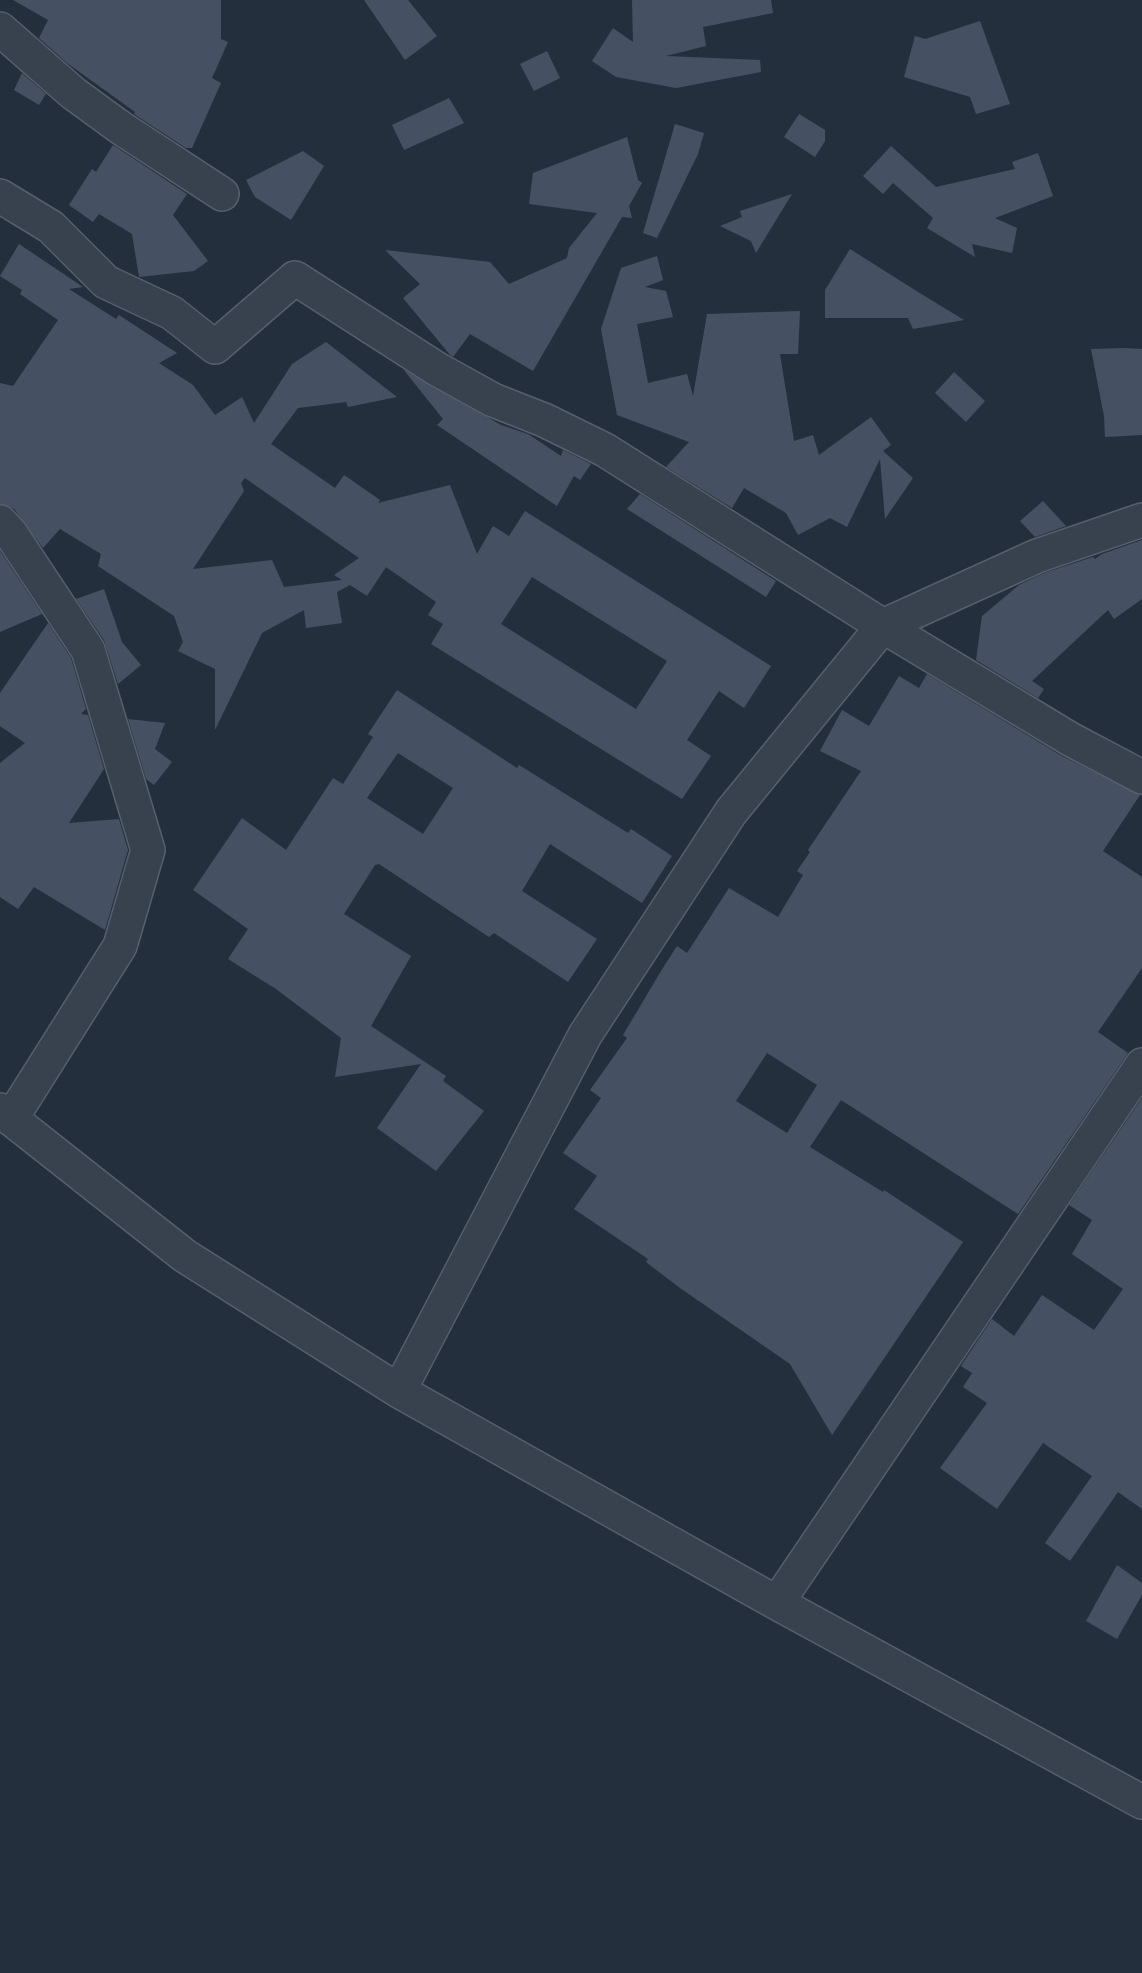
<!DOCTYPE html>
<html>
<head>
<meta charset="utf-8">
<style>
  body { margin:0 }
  canvas { display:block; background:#242f3e }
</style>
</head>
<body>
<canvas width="1142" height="1973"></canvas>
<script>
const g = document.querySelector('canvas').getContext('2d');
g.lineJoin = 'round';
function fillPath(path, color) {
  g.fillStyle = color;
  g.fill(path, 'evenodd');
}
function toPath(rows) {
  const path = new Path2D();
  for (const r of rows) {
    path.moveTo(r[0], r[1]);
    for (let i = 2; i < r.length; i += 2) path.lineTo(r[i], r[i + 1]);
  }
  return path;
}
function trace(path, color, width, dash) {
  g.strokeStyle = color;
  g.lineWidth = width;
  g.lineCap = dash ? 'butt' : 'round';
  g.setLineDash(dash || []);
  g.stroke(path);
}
fillPath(toPath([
  [13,0,221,0,221,39,228,42,212,78,221,83,192,148,186,148,134,114,135,112,67,63,39,38,48,20],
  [364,0,408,0,437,36,405,60],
  [632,0,771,0,773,13,703,27,706,46,666,56,760,60,761,72,676,88,616,77,592,61,613,28,633,42],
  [980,21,1010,104,976,114,970,97,904,77,915,36,925,39],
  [547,51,560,78,534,91,520,64],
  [22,73,46,94,39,105,14,90],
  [449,98,464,123,404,150,392,125],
  [799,114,825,130,825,141,815,157,784,137],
  [675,124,704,133,698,154,657,238,643,233],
  [627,137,638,180,642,183,629,206,632,218,622,217,533,371,470,334,453,357,450,355,403,298,420,284,385,250,490,262,509,284,567,258,569,248,597,213,529,204,533,173],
  [113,145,187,194,173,215,208,261,194,271,139,277,132,234,99,214,93,222,69,205,92,169,96,172],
  [891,146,936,187,1015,169,1012,162,1038,153,1053,196,995,218,1017,228,1012,253,972,244,975,257,927,228,933,218,893,183,883,194,863,176],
  [303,151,324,166,291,220,255,197,246,180],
  [792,194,756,253,751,241,720,226,742,217,740,211],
  [19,244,83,287,69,289,116,319,119,315,177,353,159,363,193,385,215,415,242,397,254,423,292,364,326,342,397,397,348,407,346,402,298,408,271,444,335,488,344,475,380,500,378,503,450,485,477,554,493,526,509,536,525,511,771,666,744,708,719,691,687,740,711,756,682,799,431,644,443,624,428,615,436,602,386,567,367,596,350,585,337,592,342,623,306,628,304,610,262,633,215,730,215,669,178,651,183,642,174,616,98,566,101,554,60,529,43,548,14,509,0,504,0,383,13,386,58,320,20,294,22,290,0,276],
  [245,478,359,558,334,575,342,580,284,587,272,560,193,569,244,491,241,483],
  [532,577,667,661,636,709,501,624],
  [850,249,918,292,964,320,913,329,908,318,825,318,825,290],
  [657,256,663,280,645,287,666,291,673,317,637,324,648,383,687,374,693,396,707,314,800,311,798,354,780,354,794,441,813,435,819,455,871,417,891,445,883,451,913,478,885,519,880,459,847,527,830,518,798,535,786,513,744,488,732,508,666,467,689,442,617,415,601,329,621,268],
  [1124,348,1142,349,1142,435,1105,437,1104,416,1091,349],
  [403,369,501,425,528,434,561,456,563,450,591,464,580,480,574,476,557,506,437,425,443,419],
  [954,372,985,401,966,422,935,393],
  [640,494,776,581,766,597,627,509],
  [1043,501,1066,526,1035,537,1020,521],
  [1142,540,1142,599,1114,619,1108,610,1032,681,1044,689,1038,698,976,660,982,616,1019,585,1044,573,1093,557,1095,559,1102,554],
  [0,551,42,614,0,632],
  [104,589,122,642,141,665,118,684,104,640,76,599],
  [48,623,71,658,86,709,81,714,88,715,104,769,69,823,119,819,128,850,105,930,34,887,18,909,0,897,0,763,25,743,0,726,0,693],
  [927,674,1060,755,1140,795,1103,851,1142,877,1142,968,1098,1032,1128,1053,1018,1214,841,1100,810,1147,883,1192,884,1190,963,1242,832,1435,790,1364,680,1288,646,1262,648,1259,574,1209,597,1176,563,1153,601,1098,590,1090,627,1038,623,1035,661,971,677,946,687,953,729,888,778,917,803,875,797,871,810,852,808,850,861,771,820,751,842,710,869,726,899,676,919,688],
  [767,1053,817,1085,787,1133,736,1101],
  [397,690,517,768,519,765,628,833,631,829,672,856,642,903,550,844,522,891,597,939,568,982,494,933,489,937,379,864,375,865,344,914,411,956,371,1026,446,1076,443,1081,484,1111,436,1171,377,1128,421,1064,335,1077,341,1038,276,989,228,959,248,929,193,890,242,818,286,850,333,778,343,784,373,737,368,734],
  [398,753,453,788,423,834,367,798],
  [128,719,165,723,155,749,172,762,154,785,146,779],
  [1142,1098,1142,1509,1118,1492,1070,1561,1045,1543,1092,1476,1089,1474,1043,1443,997,1509,940,1468,987,1403,963,1387,972,1373,961,1366,992,1319,1014,1336,1042,1295,1094,1330,1123,1289,1072,1254,1092,1220,1069,1205],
  [1117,1565,1142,1583,1142,1595,1117,1639,1086,1621]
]), '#455162');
const minor = toPath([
  [0,29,73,93,121,128,222,194],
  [0,196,51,227,106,282,172,313,215,347,295,278,437,369,493,400,544,420,605,450,883,626,1070,739,1142,777],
  [0,522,11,534,88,650,148,850,120,946,11,1119],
  [0,1110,185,1256,399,1391,777,1603,1142,1802],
  [399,1391,585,1035,731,812,883,626,1037,556,1142,520],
  [777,1603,1142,1065]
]);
trace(minor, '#565f6c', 36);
trace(minor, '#38414e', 33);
</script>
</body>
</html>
